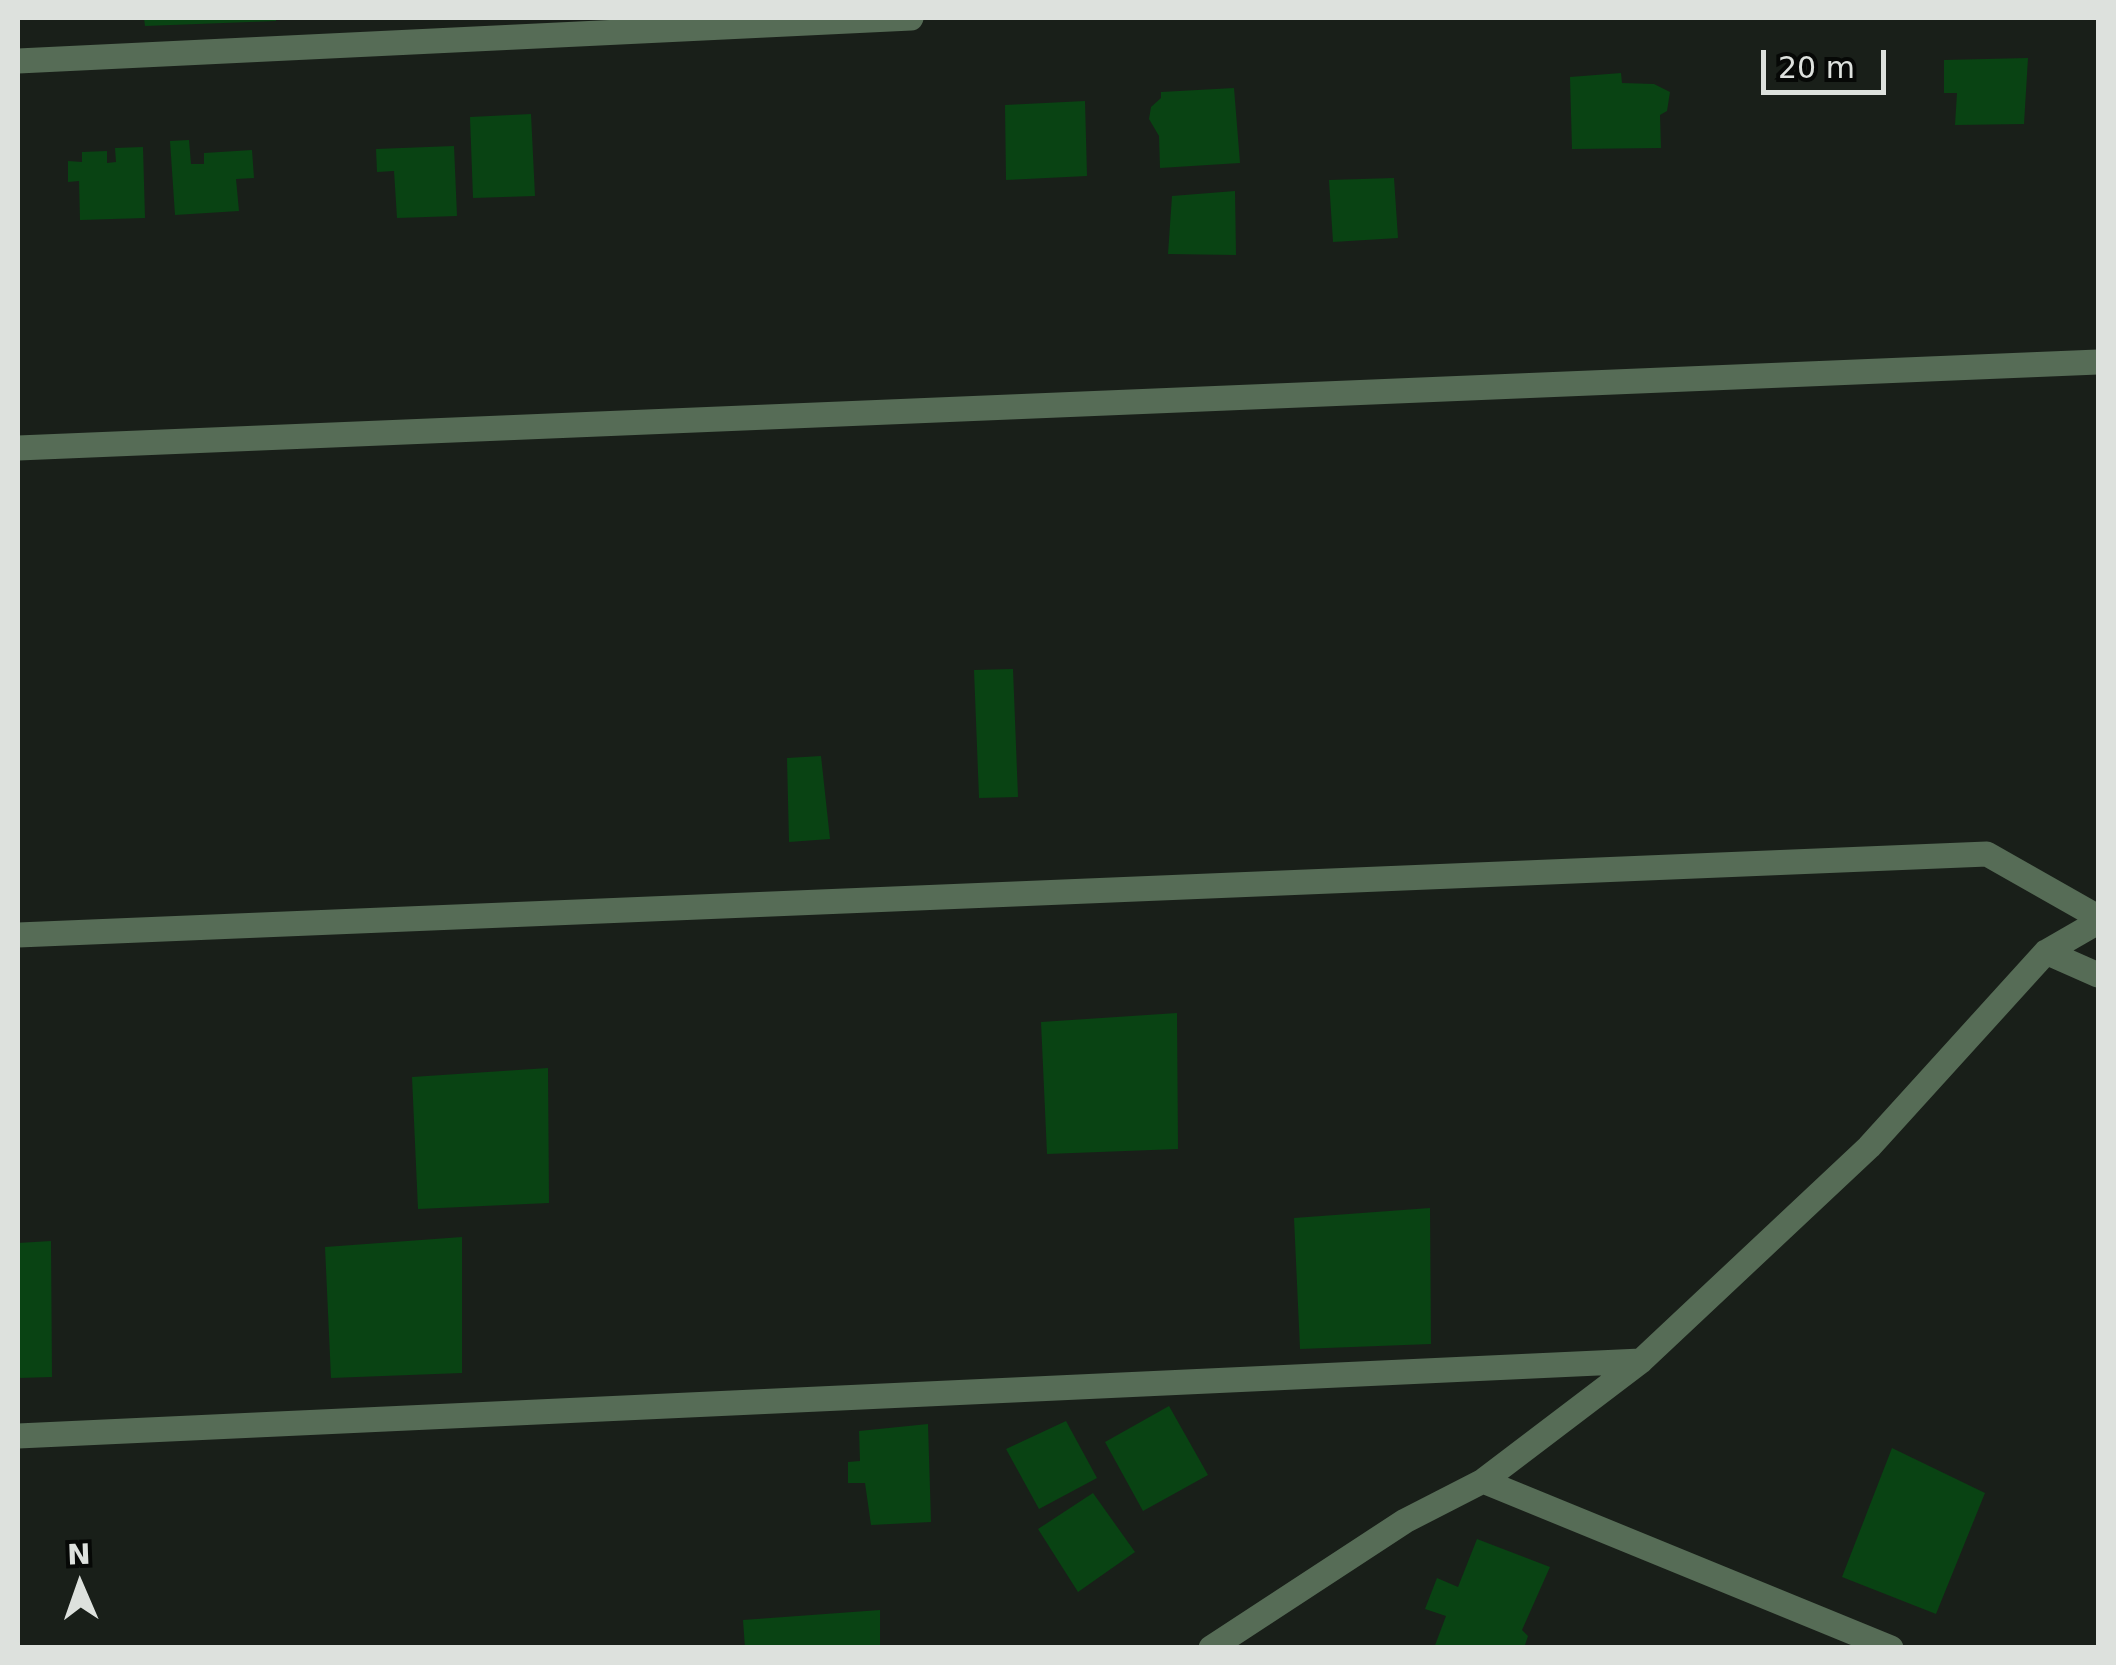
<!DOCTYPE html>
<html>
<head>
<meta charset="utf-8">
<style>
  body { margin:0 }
  #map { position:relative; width:2116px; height:1665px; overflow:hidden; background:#191f19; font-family:"DejaVu Sans",sans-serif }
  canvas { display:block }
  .frame { position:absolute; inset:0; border:20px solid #dde1dd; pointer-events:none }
  .north { position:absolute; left:30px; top:1535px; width:100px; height:100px; -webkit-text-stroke:8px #060806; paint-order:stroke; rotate:358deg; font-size:28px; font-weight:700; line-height:40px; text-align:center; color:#dde1dd }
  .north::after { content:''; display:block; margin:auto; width:35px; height:45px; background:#dde1dd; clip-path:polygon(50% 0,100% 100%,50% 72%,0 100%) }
  .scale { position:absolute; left:1761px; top:50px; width:125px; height:45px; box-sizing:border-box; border:5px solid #dde1dd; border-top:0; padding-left:12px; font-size:30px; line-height:35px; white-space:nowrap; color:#dde1dd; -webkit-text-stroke:8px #060806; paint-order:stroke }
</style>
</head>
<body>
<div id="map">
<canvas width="2116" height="1665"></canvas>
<div class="frame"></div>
<div class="north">N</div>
<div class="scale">20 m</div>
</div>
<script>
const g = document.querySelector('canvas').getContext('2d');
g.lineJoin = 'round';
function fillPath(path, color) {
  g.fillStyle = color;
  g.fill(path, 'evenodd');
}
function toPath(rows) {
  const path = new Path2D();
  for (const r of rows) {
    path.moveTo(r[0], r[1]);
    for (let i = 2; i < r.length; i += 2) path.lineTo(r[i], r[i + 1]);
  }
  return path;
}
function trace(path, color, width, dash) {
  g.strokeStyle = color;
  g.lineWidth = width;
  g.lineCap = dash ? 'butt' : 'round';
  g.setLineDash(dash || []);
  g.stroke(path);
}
fillPath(toPath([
  [144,18,276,18,276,21,145,26],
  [2028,58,2024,124,1955,125,1957,93,1944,93,1944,60],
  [1621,73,1622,83,1654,84,1670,92,1667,111,1660,115,1661,148,1572,149,1570,77],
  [1234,88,1240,163,1160,168,1159,136,1149,119,1151,107,1161,98,1161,92],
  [1085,101,1087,176,1006,180,1005,105],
  [531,114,535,196,473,198,470,117],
  [189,140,191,164,204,164,204,153,252,150,254,178,236,179,239,211,175,215,170,141],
  [454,146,457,216,397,218,394,171,377,172,376,149],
  [143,147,145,218,80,220,79,181,68,182,68,161,82,162,82,152,107,151,107,163,116,162,115,148],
  [1394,178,1398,238,1333,242,1329,180],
  [1235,191,1236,255,1168,254,1172,196],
  [1013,669,1018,797,979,798,974,670],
  [821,756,830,839,789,842,787,758],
  [1177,1013,1178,1149,1047,1154,1041,1022],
  [548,1068,549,1203,418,1209,412,1077],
  [1430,1208,1431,1344,1300,1349,1294,1218],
  [462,1237,462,1373,331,1378,325,1247],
  [51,1241,52,1377,18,1378,18,1243],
  [1169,1406,1208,1475,1143,1511,1105,1442],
  [1066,1421,1097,1478,1039,1509,1006,1449],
  [928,1424,931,1522,871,1525,865,1483,848,1483,848,1462,860,1461,859,1431],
  [1892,1448,1985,1493,1936,1614,1842,1577],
  [1093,1493,1135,1552,1078,1592,1038,1529],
  [1477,1539,1550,1567,1522,1630,1528,1636,1524,1648,1434,1648,1446,1616,1425,1609,1437,1578,1458,1587],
  [880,1610,880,1648,745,1648,743,1620]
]), '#094313');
trace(toPath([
  [18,61,911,18],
  [18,448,2098,362],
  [18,935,1987,854,2098,917],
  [2046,952,2098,975],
  [18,1436,1641,1361],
  [1483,1481,1891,1648],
  [1211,1648,1405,1521,1483,1481,1641,1361,1869,1147,2046,952,2098,922]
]), '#566c56', 25);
</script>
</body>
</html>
